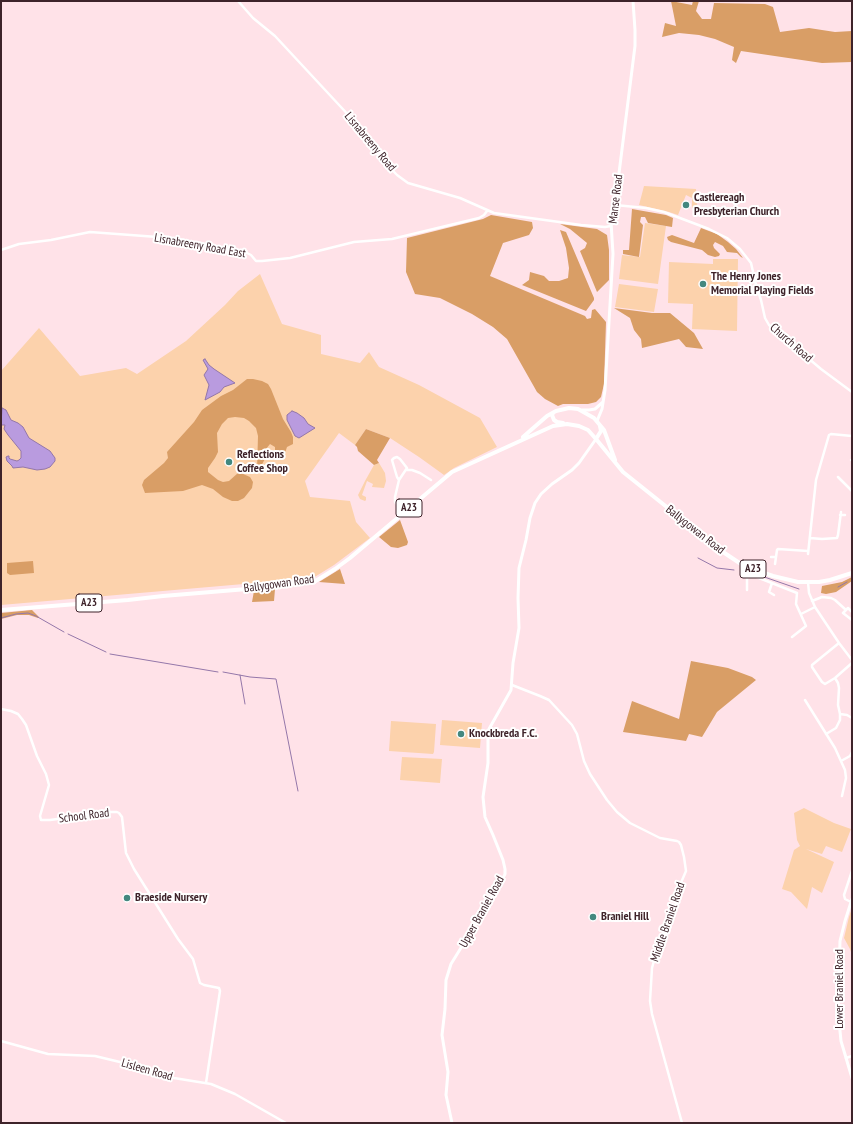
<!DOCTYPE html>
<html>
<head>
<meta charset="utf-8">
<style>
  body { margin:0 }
  #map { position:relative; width:853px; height:1124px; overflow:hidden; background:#ffe2e8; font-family:"PT Sans Narrow",sans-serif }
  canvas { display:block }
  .frame { position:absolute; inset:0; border:2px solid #3e232a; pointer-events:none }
</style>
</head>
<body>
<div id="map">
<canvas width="853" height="1124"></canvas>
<div class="frame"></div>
</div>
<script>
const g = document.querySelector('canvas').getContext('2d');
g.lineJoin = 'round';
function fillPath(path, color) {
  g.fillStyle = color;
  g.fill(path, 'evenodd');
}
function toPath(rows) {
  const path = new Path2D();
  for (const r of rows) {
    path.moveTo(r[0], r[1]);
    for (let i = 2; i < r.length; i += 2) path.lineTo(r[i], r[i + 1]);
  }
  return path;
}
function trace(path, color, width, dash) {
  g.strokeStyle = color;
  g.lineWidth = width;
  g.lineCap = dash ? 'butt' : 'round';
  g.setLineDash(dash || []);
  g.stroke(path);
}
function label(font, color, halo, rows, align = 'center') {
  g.font = font + ' "PT Sans Narrow",sans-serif';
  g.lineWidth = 4;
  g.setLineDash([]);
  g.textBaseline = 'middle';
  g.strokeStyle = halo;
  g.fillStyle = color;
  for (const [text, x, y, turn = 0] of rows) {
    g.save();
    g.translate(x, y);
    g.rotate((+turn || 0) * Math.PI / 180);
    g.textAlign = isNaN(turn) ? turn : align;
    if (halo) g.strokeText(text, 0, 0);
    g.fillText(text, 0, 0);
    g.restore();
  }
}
fillPath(toPath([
  [644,186,696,189,697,208,692,208,692,198,686,195,678,215,669,212,639,205],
  [645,223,666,226,658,284,619,279,622,255,640,257],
  [713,259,738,259,737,331,692,329,693,304,668,303,669,262,713,264],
  [260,274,282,324,321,335,321,354,360,363,369,352,379,367,419,385,480,418,497,447,454,468,444,475,419,457,390,438,366,429,355,445,339,433,305,481,310,497,350,501,356,522,370,538,334,565,313,578,1,605,1,371,39,328,80,376,126,368,137,374,186,341,225,305,238,291],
  [619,284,658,289,654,312,615,307],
  [379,463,385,473,386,481,384,488,372,487,373,484,367,481,362,495,366,497,366,500,365,501,360,499,358,495,365,481,374,465],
  [442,720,482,723,480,748,440,745],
  [391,721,436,724,434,752,433,754,389,751],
  [402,757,442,759,440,783,400,780],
  [804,808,834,823,851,829,842,852,826,846,822,854,806,849,834,862,822,893,812,887,807,909,791,892,782,889,794,850,800,846,797,840,794,813],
  [852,908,852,955,850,949,844,938,849,917]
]), '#fcd2ac');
fillPath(toPath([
  [671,1,692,5,693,1,699,1,696,11,702,19,711,19,714,3,765,4,773,7,780,32,809,28,835,32,852,31,852,62,822,63,741,51,736,63,732,60,734,47,715,39,699,35,679,33,662,37,665,23,676,26],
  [632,209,666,215,673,218,672,227,648,223,645,217,641,217,640,222,643,225,639,257,623,254,623,250,629,250],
  [491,215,532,222,533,228,529,235,503,243,490,276,585,316,587,319,591,318,592,310,595,309,606,322,604,384,601,397,596,402,588,404,563,404,558,406,545,399,537,392,507,339,493,327,472,314,440,298,415,294,406,272,407,238,483,219],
  [560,224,597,229,607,235,609,250,609,280,597,292,580,251,585,248,587,243,570,229],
  [701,228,717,234,728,242,736,249,743,258,741,257,737,253,727,252,723,246,715,242,713,245,714,248,720,254,719,256,715,257,708,255,702,250,671,242,668,240,667,237,672,235,694,243],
  [560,230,566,232,594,298,594,300,586,311,522,285,529,280,530,272,544,276,549,281,559,281,568,278,569,268,566,248],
  [614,308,652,313,670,313,694,333,703,349,686,347,679,339,642,348,641,339,634,330,630,318],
  [247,379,253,379,262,381,268,384,271,389,283,419,291,432,293,437,293,444,287,447,284,456,281,456,275,455,275,447,270,444,266,449,267,455,259,470,257,470,258,436,256,428,249,421,244,418,235,417,228,418,222,424,217,433,218,452,215,458,208,468,208,472,218,480,223,482,229,481,238,473,241,473,250,477,253,482,252,488,244,498,238,501,232,501,223,497,213,489,202,485,183,491,145,493,142,485,144,480,164,463,168,458,167,452,194,422,202,410,221,396,233,390],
  [366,429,390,438,377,460,379,463,374,465,358,451,357,447,355,445],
  [400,520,408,542,407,545,398,548,391,547,379,537],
  [33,561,34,573,10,575,7,573,7,563],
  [340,569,345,584,319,582],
  [852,577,852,581,836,592,826,594,821,593,822,586,842,582],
  [275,589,274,601,252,602,254,591],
  [32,610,39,617,38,618,29,615,17,615,1,619,1,613],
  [691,661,728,668,752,677,756,680,717,712,702,737,689,734,686,741,673,739,623,732,632,701,679,719]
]), '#d99e66');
const water = toPath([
  [205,359,209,365,214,369,235,383,224,387,220,392,205,400,209,385,204,375,208,369,203,360,205,359],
  [2,408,6,410,11,420,18,423,23,427,29,438,50,451,55,458,55,461,50,467,45,469,37,470,23,467,13,468,12,466,7,461,6,457,8,456,9,456,9,458,10,459,17,461,19,460,21,458,21,451,8,435,4,429,5,425,1,425,2,408],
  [292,411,297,413,304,418,308,424,315,428,299,438,295,436,287,420,287,415,292,411]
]);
fillPath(water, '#b99bdf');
trace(water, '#9477a9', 1);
trace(toPath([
  [698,558,717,568,734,570],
  [747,571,799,589],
  [838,587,847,582],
  [1,618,16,614,28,613,36,616,64,632],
  [68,634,106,652],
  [110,654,218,672],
  [223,672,250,677,276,679,298,791],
  [240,675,245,704]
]), '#9477a9', 1);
trace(toPath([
  [238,1,253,18,275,36,353,120,363,132,377,154,397,175,408,183,460,198,494,213,581,225,605,227,611,226],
  [615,205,646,208,664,212,709,229,727,238,740,249,751,263,756,285,761,300,765,318,769,325,821,369,852,392],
  [1,250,19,244,51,240,90,232,171,238,247,253,251,255,256,261,262,261,290,258,354,242,392,239,479,218,484,215,487,211],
  [851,460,852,460],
  [407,470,412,470,420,473,431,480],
  [838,477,852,491],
  [399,480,407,468,400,459,397,457,394,458,392,460,397,477,399,480,395,497,395,502,405,512],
  [840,515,845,515],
  [810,538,822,539,837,538,838,535,841,512],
  [808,554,816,480,829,435,831,434,852,436],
  [771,557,776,557],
  [775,564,777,550,778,549,808,551],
  [808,582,809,593,815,607,839,643,852,660],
  [772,583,769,592,774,595],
  [747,590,747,579,749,574,797,593,796,604,806,626,792,637],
  [812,601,822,597,831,598,835,600,846,610,848,608,852,612],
  [846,610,843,613,852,620],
  [801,614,815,607],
  [839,643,812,665,812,667,822,682,825,684,835,678,852,663],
  [512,685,540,696,549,700,572,725,577,734,584,761,590,774,607,800,617,812,630,823,660,838,677,841,679,842,681,845,684,857,686,871,680,885,675,909,671,921,663,934,655,957,652,968,650,1001,652,1014,682,1123],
  [805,700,835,748,845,770,846,778,842,796],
  [1,709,11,711,18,714,22,719,26,725,37,756,46,774,49,785,40,816,41,820,50,820,110,812,117,812,119,813,122,817,126,853,134,869,178,939,193,959,200,983,204,985,219,988,220,991,206,1083],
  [840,714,847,715,852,718],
  [826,734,836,728,840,720,840,714,838,705,839,688,838,683,835,678],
  [841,761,850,756,852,752],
  [851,902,845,899,844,895,852,871],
  [1,1041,48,1054,95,1056,124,1063,160,1074,174,1078,211,1084,235,1094,286,1123],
  [846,1058,852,1056]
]), '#fff', 2.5);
trace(toPath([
  [582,410,589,410,595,409,603,402],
  [597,421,602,409,605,390,613,254,611,222,615,205,635,46,635,30,633,1],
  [852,899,845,921,840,941,838,1011,841,1041,852,1078],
  [452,1123,446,1095,448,1072,442,1035,445,1009,446,980,451,964,501,883,505,874,505,869,503,860,493,835,485,817,483,797,488,763,488,739,489,729,511,690,513,663,519,628,518,598,519,568,526,540,530,518,535,503,541,494,552,484,572,470,579,463,596,439]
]), '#fff', 3);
trace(toPath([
  [553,413,552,415,554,420,557,422,563,423],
  [523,437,547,416,556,411,569,408,578,409,594,418,604,430,615,460],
  [596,439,601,431,600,426],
  [1,610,128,600,163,596,247,589,314,582,335,569,350,558,452,472,553,426,567,424,579,426,588,430,596,439,623,472,723,552,744,566,773,576,798,582,819,582,830,580,852,573]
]), '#fff', 4);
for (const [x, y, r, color] of [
  [686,205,4,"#43887f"],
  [703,284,4,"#43887f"],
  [229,462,4,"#43887f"],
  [461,734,4,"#43887f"],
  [127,898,4,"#43887f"],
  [593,917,4,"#43887f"]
]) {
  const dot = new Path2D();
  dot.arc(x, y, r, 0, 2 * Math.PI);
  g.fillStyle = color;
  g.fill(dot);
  trace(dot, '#fff', 1.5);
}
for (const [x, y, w] of [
  [409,508,26],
  [753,569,26],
  [89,603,26]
]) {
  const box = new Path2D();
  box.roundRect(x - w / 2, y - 9, w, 18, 3);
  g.fillStyle = '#fff';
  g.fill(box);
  trace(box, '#3e232a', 1);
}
label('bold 11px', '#3e232a', null, [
  ["A23",409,508],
  ["A23",753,569],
  ["A23",89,603]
]);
label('12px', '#3e232a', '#fff', [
  ["Lisnabreeny Road",370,142,50],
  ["Manse Road",616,199,-83],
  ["Lisnabreeny Road East",200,246,10],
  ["Church Road",791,343,41],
  ["Ballygowan Road",695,530,38],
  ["Ballygowan Road",279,584,-8],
  ["School Road",84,816,-7],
  ["Upper Braniel Road",482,912,-61],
  ["Middle Braniel Road",668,922,-71],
  ["Lower Braniel Road",840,989,-90],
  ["Lisleen Road",147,1070,16]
]);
label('bold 12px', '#3e232a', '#fff', [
  ["Castlereagh",694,198],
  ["Presbyterian Church",694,212],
  ["The Henry Jones",711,277],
  ["Memorial Playing Fields",711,291],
  ["Reflections",237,455],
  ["Coffee Shop",237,469],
  ["Knockbreda F.C.",469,734],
  ["Braeside Nursery",135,898],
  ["Braniel Hill",601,917]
], 'left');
</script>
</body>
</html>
